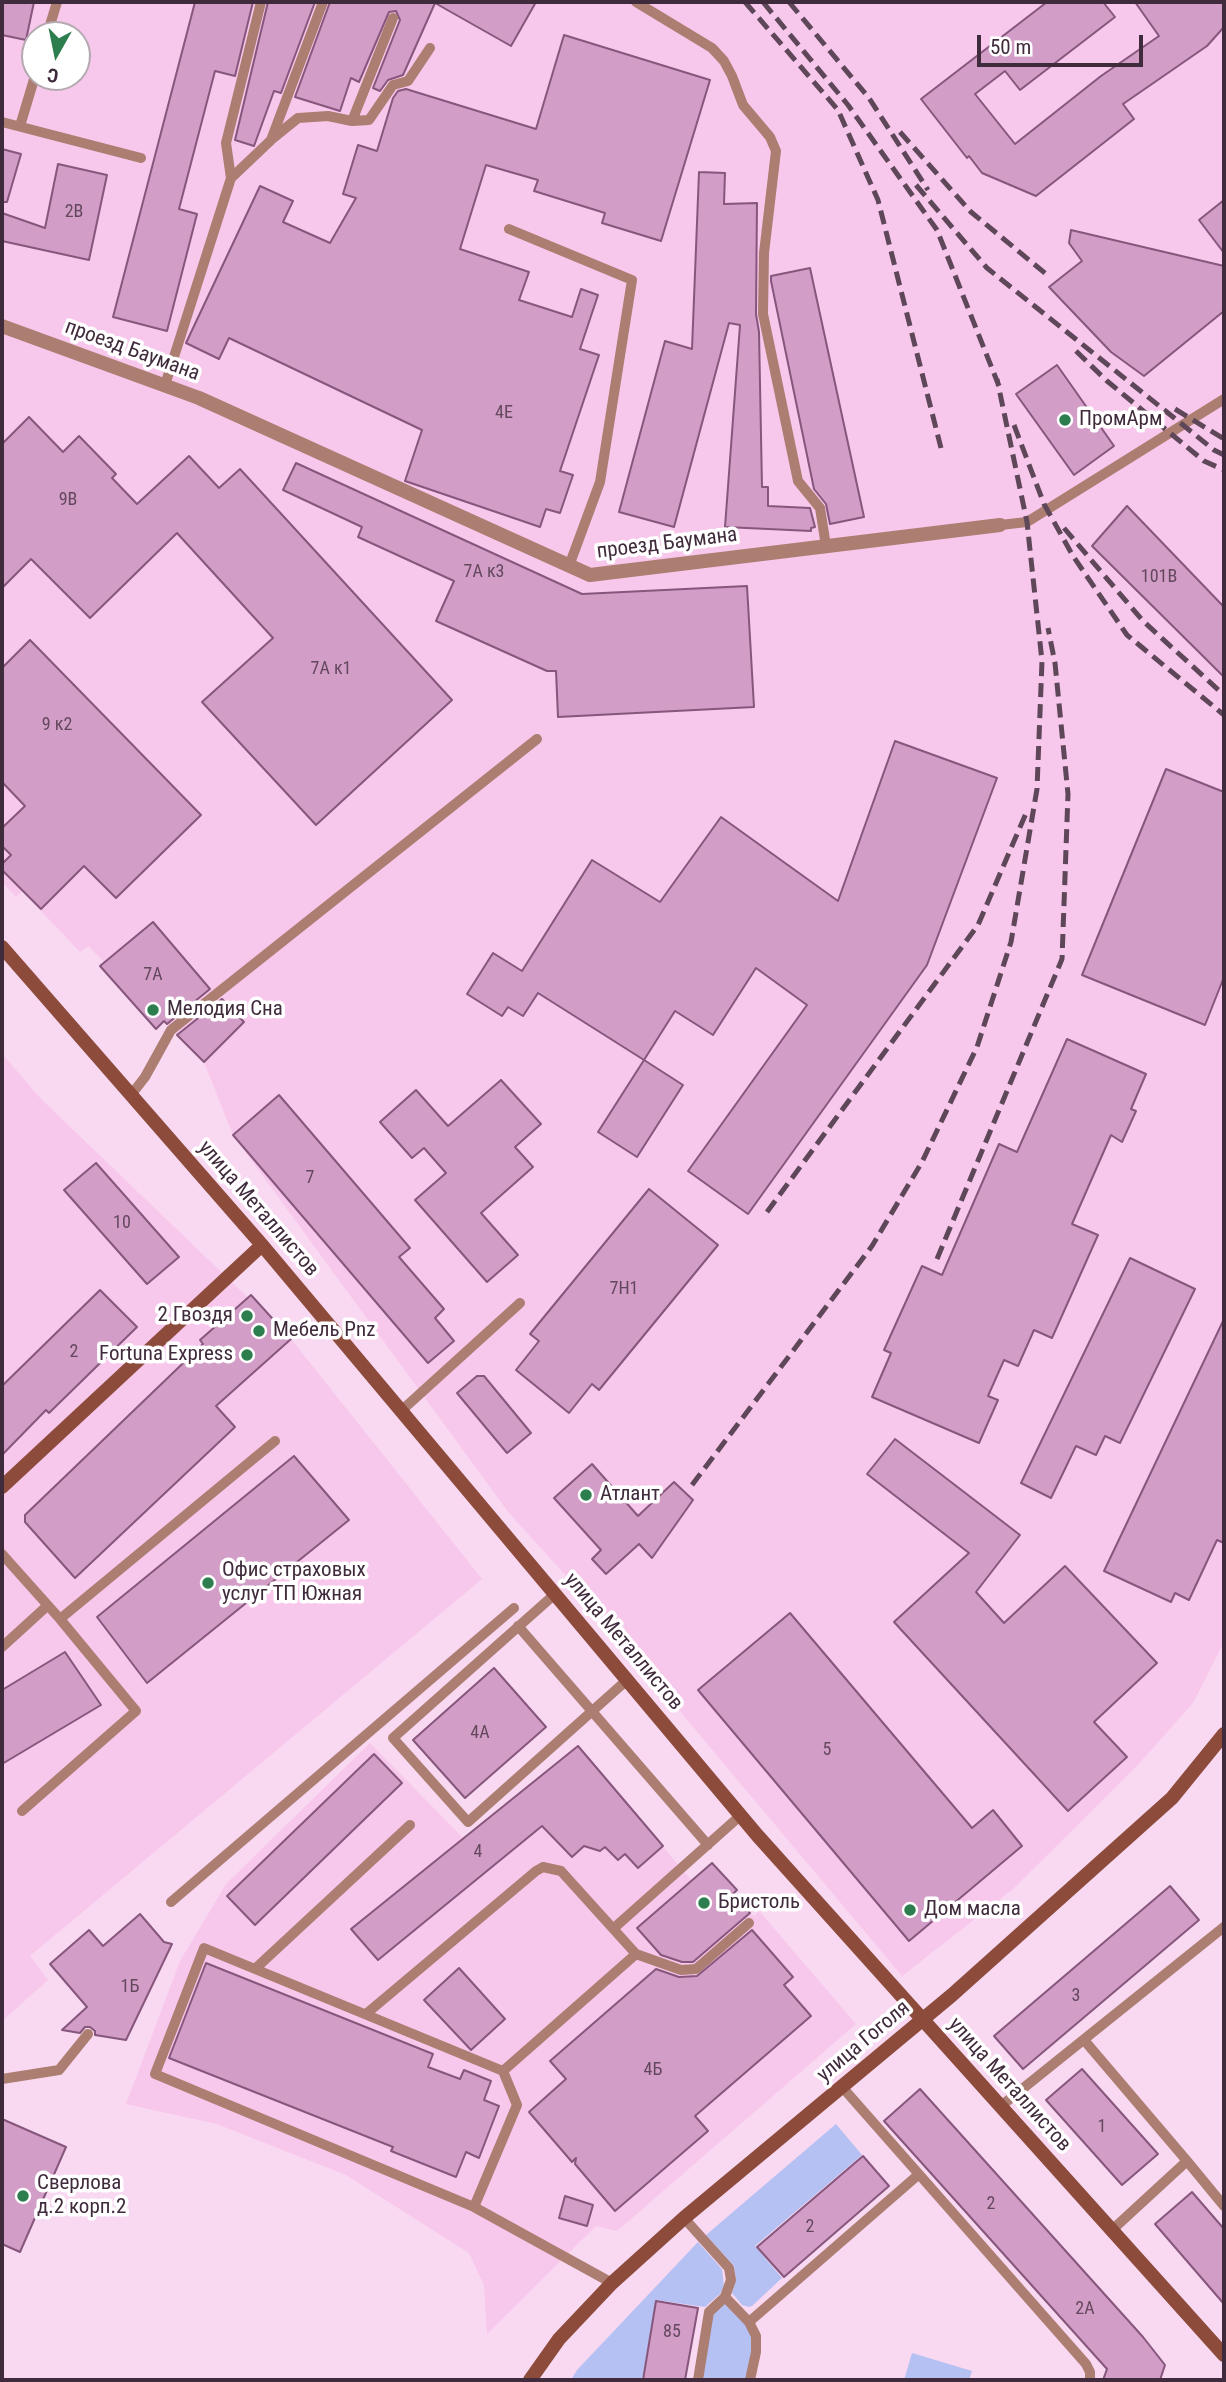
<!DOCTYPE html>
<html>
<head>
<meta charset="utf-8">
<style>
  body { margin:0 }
  #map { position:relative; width:1226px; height:2382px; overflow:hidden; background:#f9d8f1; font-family:"Roboto Condensed",sans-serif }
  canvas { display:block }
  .frame { position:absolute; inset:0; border:4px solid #402b3c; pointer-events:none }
  .north { position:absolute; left:21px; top:21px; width:70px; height:70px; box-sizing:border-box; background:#fff; border:2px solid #b3aab1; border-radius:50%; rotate:189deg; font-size:19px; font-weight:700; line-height:28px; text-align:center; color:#402b3c }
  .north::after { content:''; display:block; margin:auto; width:24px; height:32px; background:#2d7e4f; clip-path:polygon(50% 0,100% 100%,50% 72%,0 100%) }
  .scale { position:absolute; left:977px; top:35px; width:166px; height:32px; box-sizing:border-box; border:4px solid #402b3c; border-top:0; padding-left:9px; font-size:21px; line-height:24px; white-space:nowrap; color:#402b3c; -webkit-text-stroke:5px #fff; paint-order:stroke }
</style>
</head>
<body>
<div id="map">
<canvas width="1226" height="2382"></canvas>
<div class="frame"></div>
<div class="north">С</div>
<div class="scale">50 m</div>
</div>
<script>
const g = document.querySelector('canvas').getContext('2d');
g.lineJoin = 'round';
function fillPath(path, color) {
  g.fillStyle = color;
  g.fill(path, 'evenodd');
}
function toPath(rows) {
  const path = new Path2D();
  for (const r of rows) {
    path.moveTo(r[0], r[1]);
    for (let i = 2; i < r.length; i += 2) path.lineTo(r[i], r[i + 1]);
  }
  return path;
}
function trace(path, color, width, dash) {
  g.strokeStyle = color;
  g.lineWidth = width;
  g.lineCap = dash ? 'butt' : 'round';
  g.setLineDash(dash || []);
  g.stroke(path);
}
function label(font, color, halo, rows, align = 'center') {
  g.font = font + ' "Roboto Condensed",sans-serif';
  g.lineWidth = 7;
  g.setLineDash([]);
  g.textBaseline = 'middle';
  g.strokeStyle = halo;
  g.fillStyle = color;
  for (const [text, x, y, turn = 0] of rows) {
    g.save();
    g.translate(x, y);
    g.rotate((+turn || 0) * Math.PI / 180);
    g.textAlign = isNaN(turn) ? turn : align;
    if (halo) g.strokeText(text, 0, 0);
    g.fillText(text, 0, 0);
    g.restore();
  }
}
fillPath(toPath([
  [2,2,1224,2,1224,1642,1193,1703,1135,1768,1013,1889,902,1976,569,1579,509,1513,233,1135,204,1062,164,1022,156,1029,100,966,104,962,88,946,80,952,22,891,16,897,2,882],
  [35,35,77,35,77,77,35,77],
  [2,1054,41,1099,291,1339,482,1579,30,1956,48,1980,2,2021],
  [370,1743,464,1839,578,1746,691,1880,712,1863,737,1890,734,1894,750,1913,754,1916,759,1911,856,2024,617,2231,596,2226,487,2334,484,2285,469,2253,346,2175,217,2124,126,2104,180,1961,226,1884]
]), '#f8c7ec');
fillPath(toPath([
  [836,2124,862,2155,755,2246,782,2278,752,2306,749,2307,742,2305,732,2293,736,2280,734,2266,706,2235],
  [698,2242,722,2269,724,2286,721,2293,705,2307,656,2300,642,2380,571,2380,577,2370],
  [726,2301,748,2324,754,2336,747,2380,702,2380,713,2314],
  [912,2353,972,2371,969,2380,904,2380]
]), '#b6c1f3');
const building = toPath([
  [2,2,34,2,26,40,2,35,2,2],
  [195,2,253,2,235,76,215,71,179,209,197,214,167,331,113,317,195,2],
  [268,2,315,2,281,93,274,91,254,146,235,140,268,2],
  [330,2,536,2,511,46,435,3,403,75,388,80,380,91,373,88,400,20,396,11,389,12,359,82,351,78,340,111,295,97,330,2],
  [1047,2,1103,2,1115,17,1020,90,1005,71,975,94,1015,144,1101,76,1159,36,1135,2,1224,2,1224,27,1207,46,1123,104,1134,119,1036,196,982,173,969,156,967,158,921,99,1047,2],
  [564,35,710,80,661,241,602,223,605,213,534,191,538,180,486,165,460,249,529,272,519,300,572,317,581,289,598,295,580,349,599,355,560,471,573,475,560,513,546,509,540,527,405,481,422,430,229,338,219,359,186,343,260,186,293,201,283,222,330,243,356,198,343,194,358,145,377,151,393,98,398,91,406,89,536,129,564,35],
  [2,149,21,154,7,202,2,202,2,149],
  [58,164,107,175,89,260,2,241,2,213,45,228,58,164],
  [699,172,725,173,724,204,757,203,756,314,759,332,762,487,768,487,768,506,810,508,815,527,811,528,811,531,725,527,740,325,729,323,674,527,619,512,665,341,692,349,699,172],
  [1224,200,1224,253,1199,220,1224,200],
  [1071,230,1224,266,1224,311,1144,376,1111,352,1049,287,1082,261,1069,243,1071,230],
  [810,268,864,517,830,524,826,504,814,489,771,281,771,276,810,268],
  [1057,365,1114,446,1074,475,1016,394,1057,365],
  [29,417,63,452,79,436,116,474,112,478,137,504,189,456,219,488,240,469,452,700,316,825,202,702,273,638,177,533,90,618,31,559,2,588,2,444,29,417],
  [296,463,582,594,747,586,754,707,558,717,556,671,547,671,436,621,454,581,358,537,362,527,283,490,296,463],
  [1127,506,1224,607,1224,677,1092,546,1127,506],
  [30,640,201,815,116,898,84,866,41,909,2,870,2,864,11,855,2,846,2,828,25,806,2,782,2,668,30,640],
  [895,741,997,778,927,965,748,1214,688,1171,807,1005,756,968,713,1035,675,1011,644,1060,538,993,523,1016,508,1007,502,1016,467,994,493,953,522,971,592,860,660,902,721,817,838,901,895,741],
  [1166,769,1224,792,1224,977,1205,1025,1082,975,1166,769],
  [153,922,210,989,167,1024,164,1021,156,1029,100,966,153,922],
  [222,999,244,1022,204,1062,177,1035,222,999],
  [1067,1039,1146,1074,1131,1109,1136,1111,1122,1142,1111,1135,1072,1224,1098,1235,1052,1338,1034,1330,1018,1366,1004,1360,988,1396,998,1400,979,1443,872,1397,891,1353,884,1350,922,1266,942,1275,999,1144,1017,1152,1067,1039],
  [644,1060,683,1085,637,1157,598,1132,644,1060],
  [501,1080,541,1124,515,1147,533,1167,481,1213,518,1255,487,1282,415,1200,446,1173,424,1148,412,1158,380,1122,416,1090,448,1126,501,1080],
  [279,1095,410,1248,399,1257,444,1309,435,1318,454,1341,428,1363,233,1135,279,1095],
  [96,1163,179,1257,147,1284,64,1190,96,1163],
  [649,1189,718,1245,599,1390,592,1384,569,1413,516,1370,539,1341,530,1334,649,1189],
  [1130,1258,1195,1289,1120,1443,1105,1436,1096,1455,1076,1446,1051,1498,1021,1483,1130,1258],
  [100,1290,137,1327,49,1413,46,1410,2,1455,2,1386,100,1290],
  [251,1295,291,1339,216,1406,235,1427,75,1578,25,1522,25,1515,203,1344,200,1340,251,1295],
  [1224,1319,1224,1543,1217,1540,1189,1600,1175,1593,1171,1602,1104,1571,1224,1319],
  [477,1376,484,1376,531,1433,507,1453,457,1393,477,1376],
  [895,1439,1020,1535,976,1592,1004,1623,1065,1566,1157,1663,1094,1722,1127,1757,1068,1811,894,1622,969,1553,867,1474,895,1439],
  [294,1456,349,1520,147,1683,97,1617,294,1456],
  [592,1464,638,1516,674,1482,693,1500,652,1558,639,1544,606,1574,592,1559,601,1550,554,1498,592,1464],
  [790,1613,972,1828,993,1810,1022,1846,909,1941,698,1690,790,1613],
  [65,1652,101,1705,2,1764,2,1690,65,1652],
  [494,1668,546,1727,465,1798,413,1740,494,1668],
  [578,1746,663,1846,638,1868,625,1854,618,1860,605,1847,600,1851,584,1846,572,1857,542,1826,378,1960,351,1929,578,1746],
  [374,1754,402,1783,255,1925,227,1896,374,1754],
  [712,1863,737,1890,733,1894,750,1913,693,1962,682,1962,661,1955,637,1928,712,1863],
  [1170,1886,1199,1920,1023,2069,994,2036,1170,1886],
  [140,1914,164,1942,172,1944,126,2040,95,2035,95,2031,90,2027,85,2027,80,2033,62,2030,87,2007,50,1964,89,1930,103,1946,140,1914],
  [752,1930,793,1977,784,1985,811,2016,695,2116,708,2131,615,2211,575,2164,576,2158,572,2162,529,2112,566,2079,550,2061,656,1969,679,1977,697,1976,752,1930],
  [206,1963,433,2054,428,2067,460,2079,464,2070,491,2081,484,2100,499,2106,479,2158,466,2152,456,2177,391,2151,393,2147,169,2058,206,1963],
  [459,1968,505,2019,471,2050,424,2000,459,1968],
  [1082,2069,1158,2154,1122,2185,1046,2100,1082,2069],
  [920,2089,1143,2337,1165,2365,1160,2380,1103,2380,1107,2369,884,2121,920,2089],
  [2,2119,66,2147,20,2252,2,2244,2,2119],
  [863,2156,889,2186,784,2277,757,2247,863,2156],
  [1192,2192,1224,2229,1224,2304,1155,2224,1192,2192],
  [565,2196,593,2205,587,2226,559,2218,565,2196],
  [656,2301,698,2308,685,2380,643,2380,656,2301]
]);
fillPath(building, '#d29dc6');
trace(building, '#86567c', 2);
trace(toPath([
  [636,2,712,48,724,61,732,76,743,105,770,137,776,151,764,253,763,314,798,481,820,508,826,546],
  [47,35,57,2],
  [352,121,369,120,393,85,408,81,430,48],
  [2,122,141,158],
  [20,126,35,76],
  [272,139,298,118,328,116,352,121,393,18],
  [231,178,226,143,261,2],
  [509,229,632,280,600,482,569,566],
  [165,385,231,178,271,140,323,2],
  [1000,525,1027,522,1224,399],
  [131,1095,145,1077,171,1030,537,739],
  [401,1411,520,1303],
  [2,1554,60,1619,136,1711,22,1811],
  [555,1594,393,1738,468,1822,627,1680],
  [60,1619,275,1441],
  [518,1626,708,1845],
  [2,1647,47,1606],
  [171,1902,514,1608],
  [614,1928,741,1815],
  [256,1968,410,1825],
  [366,2014,536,1871,543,1867,561,1871,636,1954,681,1970,696,1969,749,1923],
  [1084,2040,1187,2161,1112,2230],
  [503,2071,636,1954],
  [2,2079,59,2070,88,2034],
  [843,2088,1086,2364,1090,2372,1090,2380],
  [1001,2106,1224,1927],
  [1187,2161,1224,2206],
  [474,2207,517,2105,503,2071,204,1948,155,2074,474,2207,612,2283],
  [684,2218,729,2268,731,2280,725,2297,749,2322,756,2336,756,2352,750,2380],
  [749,2322,918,2175],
  [698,2380,709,2312,725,2297]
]), '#ac7d71', 10);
trace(toPath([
  [2,326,199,398,590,575,1000,525]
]), '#ac7d71', 14);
trace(toPath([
  [2,947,262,1245,757,1835,1224,2355],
  [2,1487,262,1245],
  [530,2380,559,2339,612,2283,684,2218,952,1995,1172,1798,1224,1734]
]), '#8c4b3b', 14);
trace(toPath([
  [745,2,838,110,878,200,941,448],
  [763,2,848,105,937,230,999,386],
  [789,2,869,98,928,190],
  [900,132,971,212,1046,274],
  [916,185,987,268,1183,425,1214,450,1224,455],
  [1076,351,1107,381,1204,461,1224,470],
  [1175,409,1224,439],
  [1014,425,1044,504,1073,556,1127,635,1224,715],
  [1064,528,1143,621,1224,695],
  [767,1212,978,925,1027,811],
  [937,1259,1062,959,1068,794,1055,663,1048,628],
  [692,1485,872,1246,922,1162,977,1047,1011,942,1037,789,1042,661,1027,522,997,379]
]), '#5e4759', 5, [14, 7]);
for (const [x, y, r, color] of [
  [1065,420,7,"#2d7e4f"],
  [153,1010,7,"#2d7e4f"],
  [247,1316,7,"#2d7e4f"],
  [259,1331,7,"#2d7e4f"],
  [247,1355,7,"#2d7e4f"],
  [586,1495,7,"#2d7e4f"],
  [208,1583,7,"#2d7e4f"],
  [704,1903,7,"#2d7e4f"],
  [910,1910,7,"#2d7e4f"],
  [23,2196,7,"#2d7e4f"]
]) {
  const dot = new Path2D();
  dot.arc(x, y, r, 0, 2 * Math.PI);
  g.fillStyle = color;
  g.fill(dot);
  trace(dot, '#fff', 2.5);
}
label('18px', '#64485e', null, [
  ["2B",74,212],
  ["4E",504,413],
  ["9В",68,500],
  ["7А к3",484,572],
  ["101В",1159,577],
  ["7А к1",331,669],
  ["9 к2",57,725],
  ["7А",153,975],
  ["7",310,1178],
  ["10",122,1223],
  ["7Н1",624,1289],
  ["2",74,1352],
  ["4А",480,1733],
  ["5",827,1750],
  ["4",478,1852],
  ["1Б",130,1987],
  ["3",1076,1996],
  ["4Б",653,2070],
  ["1",1102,2127],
  ["2",991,2204],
  ["2",810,2227],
  ["2А",1085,2309],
  ["85",672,2332]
]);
label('21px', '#402b3c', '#fff', [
  ["проезд Баумана",132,351,20],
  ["проезд Баумана",667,544,-7],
  ["улица Металлистов",258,1209,49],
  ["улица Металлистов",623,1642,50],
  ["улица Гоголя",864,2042,-40],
  ["улица Металлистов",1009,2085,48]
]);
label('21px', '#402b3c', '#fff', [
  ["ПромАрм",1079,420],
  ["Мелодия Сна",167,1010],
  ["2 Гвоздя",233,1316,"right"],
  ["Мебель Pnz",273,1331],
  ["Fortuna Express",233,1355,"right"],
  ["Атлант",600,1495],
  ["Офис страховых",222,1571],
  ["услуг ТП Южная",222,1595],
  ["Бристоль",718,1903],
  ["Дом масла",924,1910],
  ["Сверлова",37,2184],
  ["д.2 корп.2",37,2208]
], 'left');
</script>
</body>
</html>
